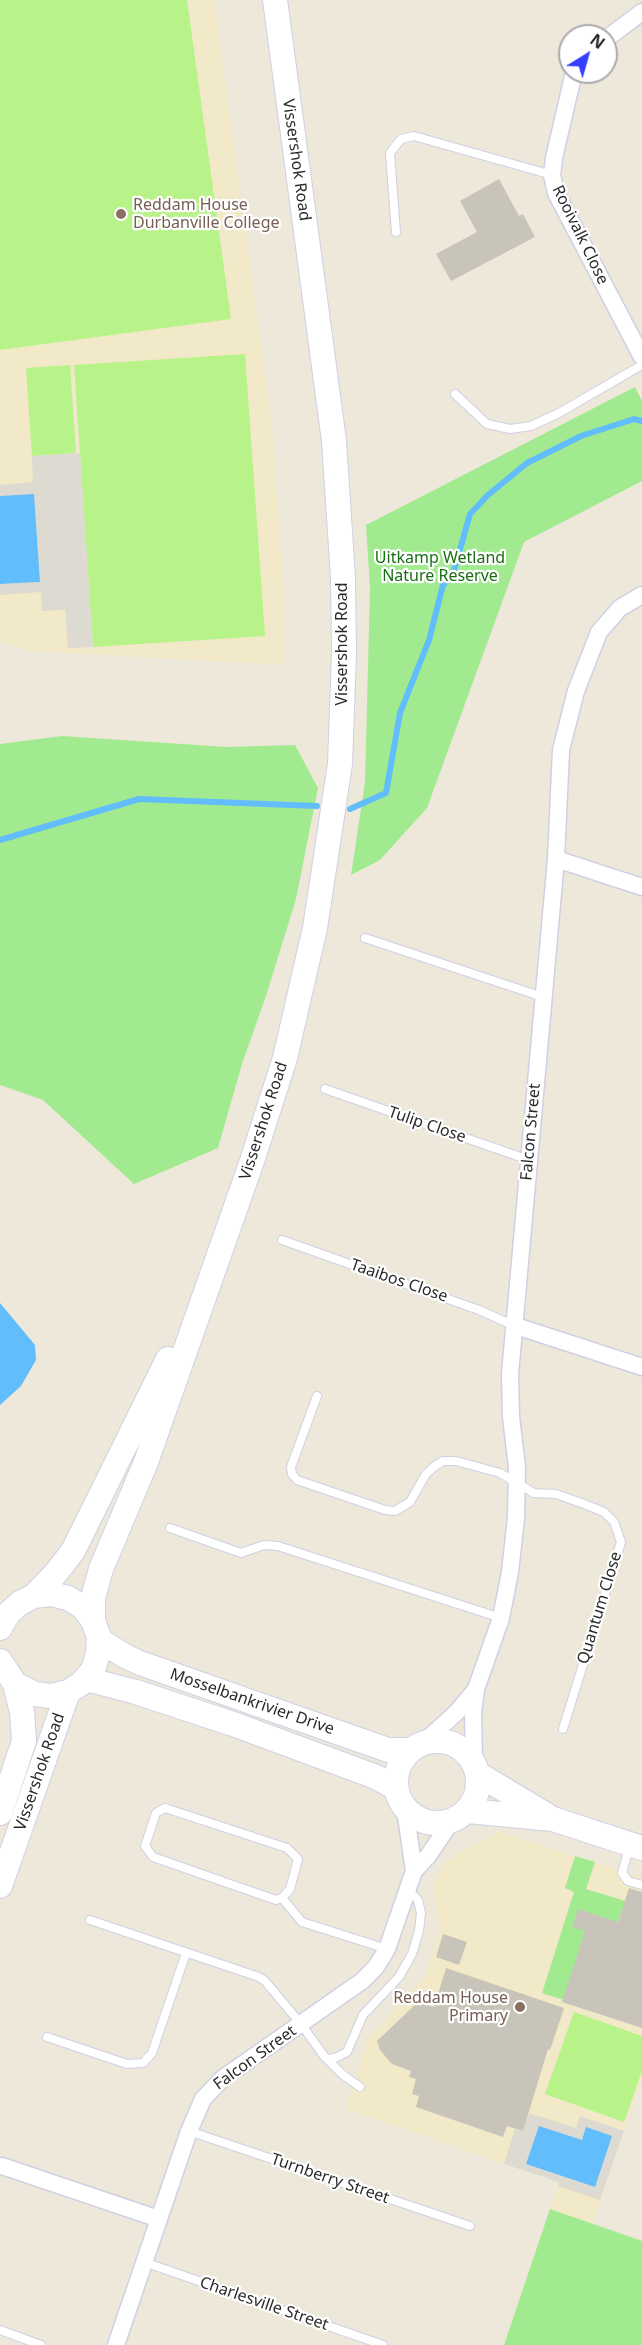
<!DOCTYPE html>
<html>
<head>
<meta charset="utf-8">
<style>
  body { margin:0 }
  #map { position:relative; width:642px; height:2345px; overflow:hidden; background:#ede8da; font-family:"Noto Sans",sans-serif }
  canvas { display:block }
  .north { position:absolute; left:558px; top:24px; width:60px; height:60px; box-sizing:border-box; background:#fff; border:2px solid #aaa; border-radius:50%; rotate:37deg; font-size:16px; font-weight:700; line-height:24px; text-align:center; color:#2a2a2a }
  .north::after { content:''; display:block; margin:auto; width:21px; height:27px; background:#353fff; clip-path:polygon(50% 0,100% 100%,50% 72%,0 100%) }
</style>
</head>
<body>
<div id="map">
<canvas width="642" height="2345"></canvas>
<div class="north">N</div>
</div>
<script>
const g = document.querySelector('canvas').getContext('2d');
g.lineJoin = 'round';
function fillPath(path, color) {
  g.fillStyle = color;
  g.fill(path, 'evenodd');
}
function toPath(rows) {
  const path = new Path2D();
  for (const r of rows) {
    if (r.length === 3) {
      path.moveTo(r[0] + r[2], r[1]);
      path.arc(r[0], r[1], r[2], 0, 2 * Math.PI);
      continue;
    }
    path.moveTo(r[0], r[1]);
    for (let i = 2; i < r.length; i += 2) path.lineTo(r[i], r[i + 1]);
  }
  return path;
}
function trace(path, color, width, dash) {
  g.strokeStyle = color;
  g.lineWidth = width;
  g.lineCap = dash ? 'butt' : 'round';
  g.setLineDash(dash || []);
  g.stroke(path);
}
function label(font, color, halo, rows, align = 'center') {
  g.font = font + ' "Noto Sans",sans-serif';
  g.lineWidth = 4.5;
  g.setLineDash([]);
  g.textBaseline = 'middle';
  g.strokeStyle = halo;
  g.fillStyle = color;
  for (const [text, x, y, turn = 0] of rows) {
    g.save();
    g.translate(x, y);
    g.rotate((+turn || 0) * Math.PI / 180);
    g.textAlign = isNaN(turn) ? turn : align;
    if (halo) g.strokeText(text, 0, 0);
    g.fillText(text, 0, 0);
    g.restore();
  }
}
fillPath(toPath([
  [0,0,214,0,272,427,284,598,283,665,31,651,0,641],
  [499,1831,642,1878,642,2078,592,2224,550,2209,559,2182,345,2109,369,2038,426,1975,440,1929,433,1886,444,1862]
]), '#f1e9c7');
fillPath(toPath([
  [635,387,642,401,642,481,524,542,427,808,380,860,351,875,365,782,370,589,366,525],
  [62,736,227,747,295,745,318,788,296,899,266,996,242,1064,218,1148,134,1184,43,1100,0,1085,0,744],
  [575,1856,595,1862,586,1889,625,1901,617,1924,595,1934,570,2002,542,1993,574,1892,565,1888],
  [550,2209,642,2241,642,2345,504,2345]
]), '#a2ea90');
fillPath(toPath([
  [0,0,187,0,231,319,0,350],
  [245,354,265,636,93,647,74,365],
  [70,365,76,453,32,456,26,368],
  [574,2012,642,2036,642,2071,624,2122,545,2094]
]), '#b8f38a');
fillPath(toPath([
  [80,453,93,647,68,648,65,610,42,611,41,592,0,595,0,584,40,582,34,494,0,496,0,485,33,482,32,456],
  [529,2113,576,2128,580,2116,624,2131,600,2200,558,2186,559,2182,504,2164,515,2129,523,2131]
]), '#dddad1');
fillPath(toPath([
  [34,494,40,582,0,584,0,496],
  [0,1303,35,1345,36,1360,21,1386,0,1405],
  [539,2126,582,2140,586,2127,612,2136,595,2187,526,2164]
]), '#61bdfb');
trace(toPath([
  [350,809,386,793,400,713,429,640,443,585,453,574,470,514,488,495,527,463,581,436,634,419,642,421],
  [0,840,139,799,317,806]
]), '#61bdfb', 6);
fillPath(toPath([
  [499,179,519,216,523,214,535,237,451,281,436,254,477,232,460,201],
  [629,1888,642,1892,642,2028,562,2002,585,1931,572,1927,578,1909,618,1922],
  [443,1934,467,1942,459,1965,436,1957],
  [446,1968,564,2008,550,2050,548,2049,523,2131,507,2126,503,2137,416,2107,419,2096,412,2094,416,2079,409,2077,411,2071,392,2064,380,2050,377,2041,418,2002,434,2007]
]), '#c9c4b9');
const lane = toPath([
  [396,232,390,153,401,139,414,136,552,175],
  [455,394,487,424,510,429,531,426,559,413,642,365],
  [365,938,543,997],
  [325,1089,529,1160],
  [282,1240,479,1310,515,1326],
  [317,1396,291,1467,292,1474,297,1480,385,1510,395,1511,410,1502,426,1474,435,1466,443,1461,456,1461,500,1473,534,1493,556,1494,584,1504,604,1512,614,1522,621,1542,563,1729],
  [170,1528,241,1553,264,1545,278,1546,501,1618],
  [165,1808,287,1848,298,1859,290,1889,282,1898,276,1900,153,1857,145,1846,156,1813,165,1808],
  [630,1845,622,1873,628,1881,642,1885],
  [282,1898,302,1922,387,1949],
  [90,1920,259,1977,265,1981,301,2024,324,2056,342,2074,360,2087],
  [47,2037,127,2064,143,2063,152,2053,186,1953],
  [328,2059,335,2058,347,2052,363,2015,399,1977,412,1954,419,1931,421,1913,418,1900,408,1890],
  [189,2131,470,2226],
  [144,2262,383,2345],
  [0,2330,41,2345]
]);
const street = toPath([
  [606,39,642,12],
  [574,72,554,158,552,175,556,193,642,357],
  [556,859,642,887],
  [516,1326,642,1367],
  [422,1744,457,1712,476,1689],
  [474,1763,473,1713,476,1689,501,1618,510,1572,516,1518,517,1467,511,1417,510,1374,556,859,561,750,576,691,599,632,620,608,642,595],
  [405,1809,414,1871],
  [2,2166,159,2219],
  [116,2345,189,2131,203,2099,223,2078,362,1981,376,1967,387,1949,414,1871,428,1856,451,1822]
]);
const secondary = toPath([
  [34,1596,56,1573,73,1551,168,1359],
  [93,1621,93,1598,101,1569,146,1462,252,1161,285,1058,315,928,340,764,344,653,343,578,334,441,275,0],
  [0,1628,8,1614,20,1603,34,1596,51,1594,68,1598,83,1607,93,1621,99,1637,98,1654,93,1670,82,1683,68,1692,51,1696,35,1694,15,1684,0,1661],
  [99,1640,125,1656,140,1663,388,1750,411,1750],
  [86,1679,136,1692,236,1725,376,1777,396,1788],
  [437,1782,41],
  [478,1774,548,1816],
  [468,1811,553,1819,642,1848],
  [0,1813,24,1741,22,1712,15,1684],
  [0,1886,68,1692]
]);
trace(lane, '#cfd0e4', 10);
trace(street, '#cfd0e4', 19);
trace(secondary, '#cfd0e4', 26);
trace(lane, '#fff', 8);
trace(street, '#fff', 16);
trace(secondary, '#fff', 24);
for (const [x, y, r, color] of [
  [121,214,6,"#8d6e63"],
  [520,2007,6,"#8d6e63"]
]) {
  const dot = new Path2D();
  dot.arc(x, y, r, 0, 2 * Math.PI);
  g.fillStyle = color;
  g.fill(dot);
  trace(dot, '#fff', 2);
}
label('16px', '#2a2a2a', '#fff', [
  ["Vissershok Road",296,160,82],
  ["Rooivalk Close",580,235,64],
  ["Vissershok Road",342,644,-90],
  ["Vissershok Road",264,1121,-72],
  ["Tulip Close",427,1125,19],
  ["Falcon Street",531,1132,-85],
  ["Taaibos Close",399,1281,19],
  ["Quantum Close",600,1608,-73],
  ["Mosselbankrivier Drive",252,1702,19],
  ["Vissershok Road",40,1772,-71],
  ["Falcon Street",255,2058,-36],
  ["Turnberry Street",330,2179,19],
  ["Charlesville Street",264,2304,19]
]);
label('16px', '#785e54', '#fff', [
  ["Reddam House",133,205],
  ["Durbanville College",133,223],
  ["Reddam House",508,1998,"right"],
  ["Primary",508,2016,"right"]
], 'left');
label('16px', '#186e12', '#fff', [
  ["Uitkamp Wetland",440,558],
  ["Nature Reserve",440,576]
]);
</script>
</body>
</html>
